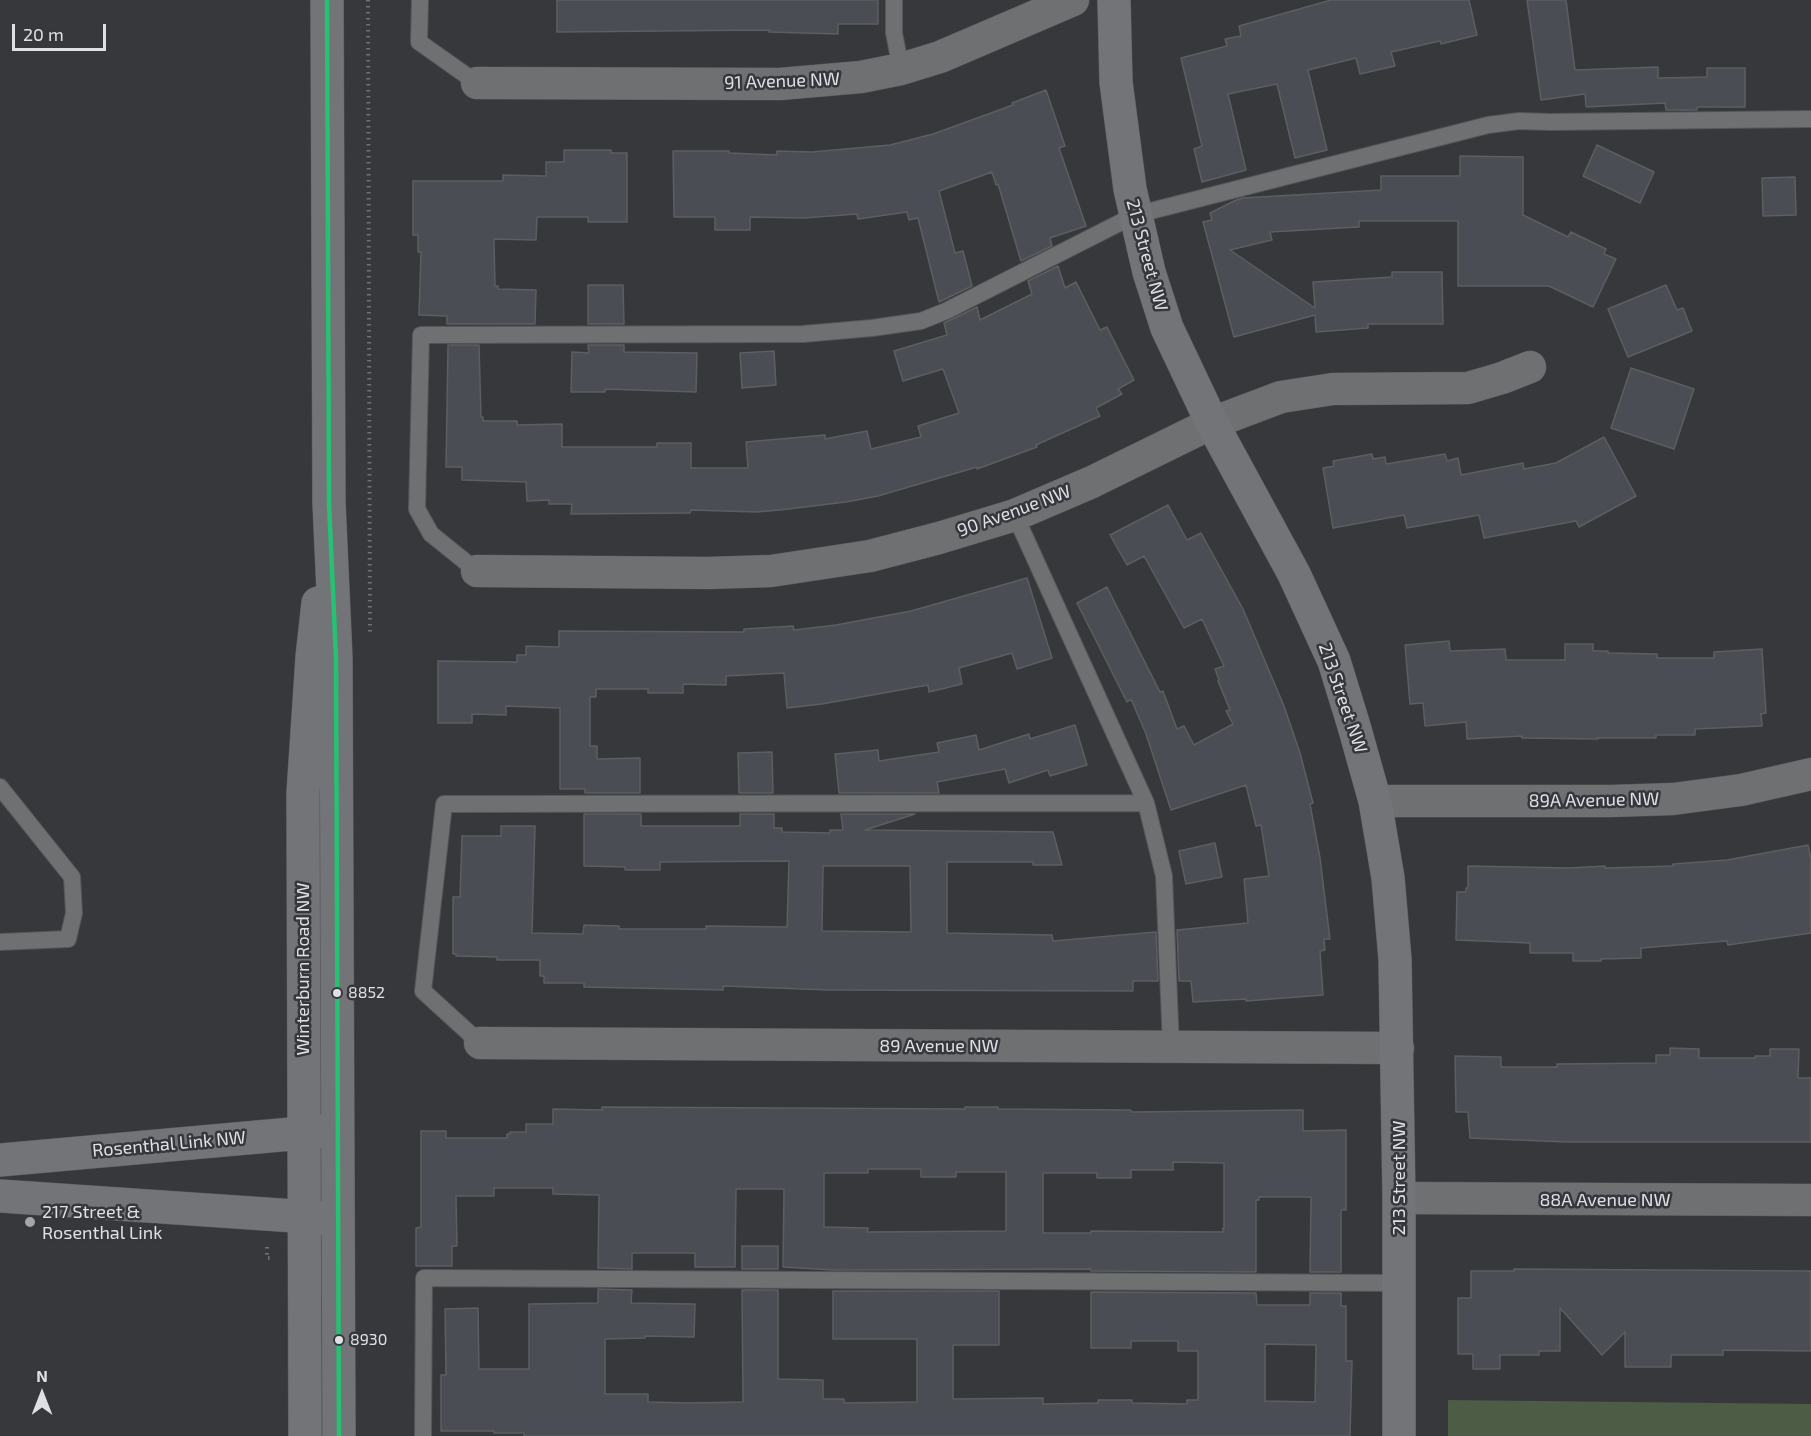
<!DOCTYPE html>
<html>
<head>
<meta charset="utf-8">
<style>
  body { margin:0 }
  #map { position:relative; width:1811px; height:1436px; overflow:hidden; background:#36383b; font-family:"Exo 2",sans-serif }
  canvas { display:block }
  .north { position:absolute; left:12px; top:1364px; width:60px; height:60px; -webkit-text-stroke:4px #35373c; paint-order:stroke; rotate:0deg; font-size:16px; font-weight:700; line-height:24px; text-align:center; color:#dfe0e3 }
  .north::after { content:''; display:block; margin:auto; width:21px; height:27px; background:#dfe0e3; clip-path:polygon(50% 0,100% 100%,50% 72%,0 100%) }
  .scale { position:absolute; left:12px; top:24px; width:94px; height:27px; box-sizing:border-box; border:3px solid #dfe0e3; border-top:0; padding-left:8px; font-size:18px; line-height:21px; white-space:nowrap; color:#dfe0e3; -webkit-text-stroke:4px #35373c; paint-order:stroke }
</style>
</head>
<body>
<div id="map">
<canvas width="1811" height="1436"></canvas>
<div class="north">N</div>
<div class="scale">20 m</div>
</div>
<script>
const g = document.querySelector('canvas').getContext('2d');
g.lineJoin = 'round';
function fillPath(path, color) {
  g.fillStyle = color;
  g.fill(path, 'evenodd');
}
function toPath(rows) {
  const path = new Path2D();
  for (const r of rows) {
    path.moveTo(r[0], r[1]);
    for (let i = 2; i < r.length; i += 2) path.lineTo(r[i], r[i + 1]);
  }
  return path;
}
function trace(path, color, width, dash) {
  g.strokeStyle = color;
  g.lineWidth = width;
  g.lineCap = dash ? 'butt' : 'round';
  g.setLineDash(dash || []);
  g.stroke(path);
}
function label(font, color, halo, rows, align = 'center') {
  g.font = font + ' "Exo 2",sans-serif';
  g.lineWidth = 5;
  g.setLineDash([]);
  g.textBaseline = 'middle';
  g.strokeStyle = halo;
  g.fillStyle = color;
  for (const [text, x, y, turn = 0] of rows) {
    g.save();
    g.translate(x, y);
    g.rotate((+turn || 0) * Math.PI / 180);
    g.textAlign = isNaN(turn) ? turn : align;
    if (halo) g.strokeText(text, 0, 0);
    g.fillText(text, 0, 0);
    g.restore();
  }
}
fillPath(toPath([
  [1448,1400,1811,1404,1811,1436,1448,1436]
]), '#4c5c45');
const building = toPath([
  [557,0,878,0,878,24,838,24,838,34,769,32,769,30,557,32,557,0],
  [1331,0,1469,0,1477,35,1441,44,1440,41,1391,52,1395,66,1360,74,1356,58,1308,70,1327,150,1295,158,1277,84,1228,94,1246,170,1202,182,1194,149,1202,146,1181,58,1227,46,1225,39,1241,36,1239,26,1331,0],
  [1527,0,1566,0,1575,70,1658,67,1658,78,1707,77,1707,68,1745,68,1745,107,1697,107,1697,110,1666,110,1665,103,1586,107,1585,94,1541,100,1527,0],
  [1046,90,1065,146,1059,148,1086,226,1050,238,1052,246,1021,261,998,184,996,185,992,172,939,191,955,253,963,251,972,286,939,302,918,218,909,220,907,212,858,219,857,214,804,218,750,217,750,230,715,230,715,217,674,217,673,151,729,151,729,153,777,155,777,151,812,152,890,145,933,134,1013,105,1012,103,1046,90],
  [1597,145,1654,172,1640,203,1583,176,1597,145],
  [564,150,611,150,611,153,627,153,627,222,588,222,588,217,537,217,536,240,494,239,495,286,498,286,498,289,536,290,535,324,447,324,447,316,419,315,421,252,418,252,418,235,413,235,413,181,503,181,503,175,546,176,546,162,564,162,564,150],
  [1460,156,1523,157,1523,215,1568,237,1571,232,1606,249,1604,254,1616,259,1593,307,1549,286,1458,286,1458,221,1359,221,1359,227,1270,232,1272,240,1230,250,1315,308,1313,282,1392,277,1392,272,1442,272,1443,324,1368,324,1368,328,1316,332,1315,315,1234,337,1203,222,1212,220,1210,213,1234,201,1242,198,1381,190,1381,176,1460,176,1460,156],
  [1795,177,1796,215,1763,216,1762,178,1795,177],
  [1058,266,1065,288,1076,282,1100,330,1107,327,1134,380,1118,389,1122,394,1096,408,1100,416,1036,445,1037,447,977,469,977,467,878,496,846,502,780,510,756,512,691,510,690,513,571,514,572,504,549,504,549,500,527,501,526,482,462,480,462,467,446,467,448,345,479,345,481,417,483,417,483,421,517,421,517,425,562,424,562,447,657,447,657,443,691,443,691,468,748,468,746,442,825,435,825,439,867,431,871,449,921,437,918,426,959,413,943,369,903,381,894,351,947,335,944,323,977,307,980,320,1032,294,1028,281,1058,266],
  [588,285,623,285,624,324,588,324,588,285],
  [1666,285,1677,310,1683,308,1692,331,1628,357,1608,309,1666,285],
  [588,345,624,345,624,352,697,353,696,392,605,389,605,392,571,392,572,352,589,353,588,345],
  [774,351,776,385,742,388,740,353,774,351],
  [1631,368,1694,389,1674,449,1611,428,1631,368],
  [1604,437,1636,496,1579,527,1576,521,1484,538,1479,515,1407,528,1404,515,1333,528,1323,468,1334,466,1333,461,1372,454,1373,459,1385,457,1386,464,1445,454,1447,461,1458,458,1461,475,1523,463,1524,469,1556,463,1604,437],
  [1168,505,1187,540,1201,533,1243,609,1284,706,1300,753,1313,803,1310,804,1320,858,1330,939,1324,939,1325,950,1320,951,1323,995,1246,1001,1246,999,1193,1002,1191,981,1179,981,1177,930,1248,923,1244,879,1269,876,1261,825,1256,826,1246,785,1171,810,1146,734,1131,699,1127,702,1077,603,1107,587,1160,692,1163,691,1177,729,1184,726,1194,745,1233,724,1226,711,1230,710,1218,681,1219,680,1215,669,1224,666,1202,619,1184,628,1144,556,1127,565,1110,535,1168,505],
  [1027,578,1052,658,1017,669,1012,653,959,668,962,684,929,692,928,685,822,704,787,708,784,673,726,676,726,685,683,684,683,693,648,693,648,689,596,689,596,697,590,697,590,746,597,746,597,759,640,758,640,793,585,793,585,789,560,789,560,708,506,706,506,715,472,714,472,723,438,723,438,661,517,662,517,655,526,655,526,646,559,647,559,631,744,632,744,629,793,626,794,630,836,625,911,611,1027,578],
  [1449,641,1450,651,1505,649,1506,660,1565,660,1565,644,1593,644,1593,651,1608,651,1608,653,1657,654,1657,658,1714,658,1714,652,1762,649,1766,713,1761,714,1762,726,1695,729,1695,735,1656,735,1656,738,1598,738,1598,739,1522,738,1522,736,1467,739,1466,722,1425,726,1423,703,1410,704,1405,645,1449,641],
  [1075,725,1087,765,1050,776,1048,770,1009,783,1005,769,937,782,939,793,839,793,835,754,878,750,879,761,939,752,937,743,976,735,979,750,1029,734,1030,739,1075,725],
  [772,752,773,793,739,793,738,753,772,752],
  [584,814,641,814,641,826,740,826,740,814,774,814,774,828,782,828,782,832,830,833,830,830,843,830,841,814,915,814,865,830,1053,832,1062,865,1033,865,1033,862,947,862,947,933,1052,935,1053,941,1156,932,1158,981,1133,981,1133,991,829,990,723,986,723,990,584,987,584,983,544,983,544,976,540,976,540,960,497,960,497,957,456,956,456,954,453,954,453,897,460,897,462,836,501,836,501,826,535,826,532,933,583,934,584,925,619,926,619,929,706,929,706,926,787,927,789,861,660,862,660,870,625,870,625,867,584,866,584,814],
  [823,866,910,866,911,932,822,931,823,866],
  [1215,843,1222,877,1186,884,1179,851,1215,843],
  [1808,845,1811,859,1811,933,1728,945,1727,941,1641,948,1641,958,1601,959,1601,961,1573,961,1573,953,1530,953,1530,943,1456,940,1457,892,1466,892,1466,888,1468,888,1468,866,1569,868,1605,866,1605,868,1673,866,1673,864,1727,860,1808,845],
  [1670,1048,1699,1049,1699,1058,1755,1058,1755,1056,1770,1056,1770,1049,1799,1049,1798,1078,1811,1078,1811,1142,1567,1142,1470,1138,1468,1112,1456,1112,1455,1056,1501,1057,1501,1067,1557,1067,1557,1064,1656,1063,1656,1055,1670,1055,1670,1048],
  [602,1107,965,1109,965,1107,998,1107,998,1109,1131,1110,1131,1112,1303,1110,1303,1131,1346,1130,1346,1210,1341,1210,1341,1272,1310,1272,1311,1197,1259,1197,1259,1200,1256,1200,1256,1272,1091,1271,1091,1269,833,1270,783,1267,784,1189,736,1189,735,1267,695,1267,695,1253,632,1253,632,1269,598,1268,599,1195,553,1194,553,1188,494,1188,494,1196,456,1196,457,1246,452,1246,452,1266,416,1266,416,1228,421,1227,421,1131,446,1131,446,1138,507,1138,507,1134,510,1134,510,1132,526,1132,526,1124,553,1124,553,1109,602,1110,602,1107],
  [1173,1162,1224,1163,1224,1228,1223,1228,1223,1232,1091,1231,1091,1233,1043,1233,1043,1173,1097,1173,1097,1178,1131,1178,1131,1170,1173,1170,1173,1162],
  [868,1169,921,1169,921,1177,956,1177,956,1172,1006,1172,1006,1231,867,1232,868,1228,824,1227,824,1173,868,1173,868,1169],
  [742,1246,778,1246,778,1269,742,1269,742,1246],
  [1514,1269,1811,1271,1811,1351,1723,1350,1723,1355,1671,1355,1671,1367,1625,1367,1625,1332,1602,1355,1560,1308,1560,1351,1539,1351,1539,1355,1500,1355,1500,1369,1473,1369,1473,1354,1458,1354,1458,1298,1471,1298,1471,1271,1514,1271,1514,1269],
  [598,1289,632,1290,631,1303,695,1304,694,1337,645,1336,645,1338,605,1339,605,1394,648,1394,648,1402,689,1403,743,1402,742,1290,778,1290,778,1379,823,1380,823,1399,844,1399,844,1403,917,1402,917,1339,833,1339,833,1291,999,1291,999,1345,953,1345,953,1399,1043,1398,1043,1404,1098,1403,1098,1400,1132,1400,1132,1403,1187,1404,1187,1400,1198,1400,1198,1351,1178,1351,1178,1341,1131,1341,1131,1348,1091,1348,1091,1292,1256,1293,1257,1305,1310,1305,1310,1293,1341,1293,1341,1306,1346,1306,1346,1361,1352,1361,1350,1436,524,1436,524,1433,494,1433,494,1431,441,1431,441,1375,446,1375,445,1309,478,1308,479,1369,529,1369,529,1304,598,1303,598,1289],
  [1265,1344,1316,1345,1315,1402,1265,1401,1265,1344]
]);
fillPath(building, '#4a4e54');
trace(building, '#5c5e60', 1.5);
const lane = toPath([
  [420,0,419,42,477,83],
  [894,0,894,33,901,69],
  [1015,515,1146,803,1164,876,1171,1047],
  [477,571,431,534,417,509,421,335,803,334,872,328,921,321,946,311,1135,215,1488,125,1519,121,1550,122,1811,119],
  [0,787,72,877,74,913,68,939,0,942],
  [480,1043,423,991,444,804,1146,803],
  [423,1436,424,1278,1399,1283]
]);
const street = toPath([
  [477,83,780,84,861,77,901,69,940,57,1073,0],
  [477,571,708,573,771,571,870,556,939,538,1015,515,1092,482,1212,423,1281,397,1333,389,1468,388,1502,378,1530,367],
  [1375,801,1611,801,1673,799,1741,790,1811,774],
  [480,1043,1398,1048],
  [1399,1198,1811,1200]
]);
const secondary = toPath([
  [327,0,329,503,336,658,339,1436],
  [1114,0,1116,82,1130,189,1149,272,1167,328,1212,423,1294,574,1334,661,1354,726,1375,801,1388,878,1395,959,1399,1198,1399,1436],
  [0,1160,325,1131],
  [0,1196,324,1218],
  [305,1436,303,793,312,657,318,603]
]);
trace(lane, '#555659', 18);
trace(street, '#555659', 33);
trace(secondary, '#555659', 34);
trace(toPath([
  [368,0,370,632],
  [267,1247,267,1258,273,1258]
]), '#707173', 4, [1.5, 4.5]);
trace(lane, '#6f7072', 16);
trace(street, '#6f7072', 32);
trace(secondary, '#727478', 33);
trace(toPath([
  [327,0,329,503,336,658,339,1436]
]), '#26c172', 4.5);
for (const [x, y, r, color] of [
  [337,993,5,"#dfe0e3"],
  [30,1222,6,"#a4a5a8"],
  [339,1340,5,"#dfe0e3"]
]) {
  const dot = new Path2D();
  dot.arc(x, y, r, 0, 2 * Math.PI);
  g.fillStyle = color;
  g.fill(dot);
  trace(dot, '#35373c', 2);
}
label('16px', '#dfe0e3', '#35373c', [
  ["8852",348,993],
  ["8930",350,1340]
], 'left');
label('18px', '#dfe0e3', '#35373c', [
  ["91 Avenue NW",782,81,-2],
  ["213 Street NW",1147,255,75],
  ["90 Avenue NW",1014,511,-20],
  ["213 Street NW",1343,698,71],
  ["89A Avenue NW",1594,800,-1],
  ["Winterburn Road NW",303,969,-90],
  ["89 Avenue NW",939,1046],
  ["Rosenthal Link NW",169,1144,-5],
  ["213 Street NW",1399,1178,-90],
  ["88A Avenue NW",1605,1200]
]);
label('18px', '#dfe0e3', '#35373c', [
  ["217 Street &",42,1212],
  ["Rosenthal Link",42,1233]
], 'left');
</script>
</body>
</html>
